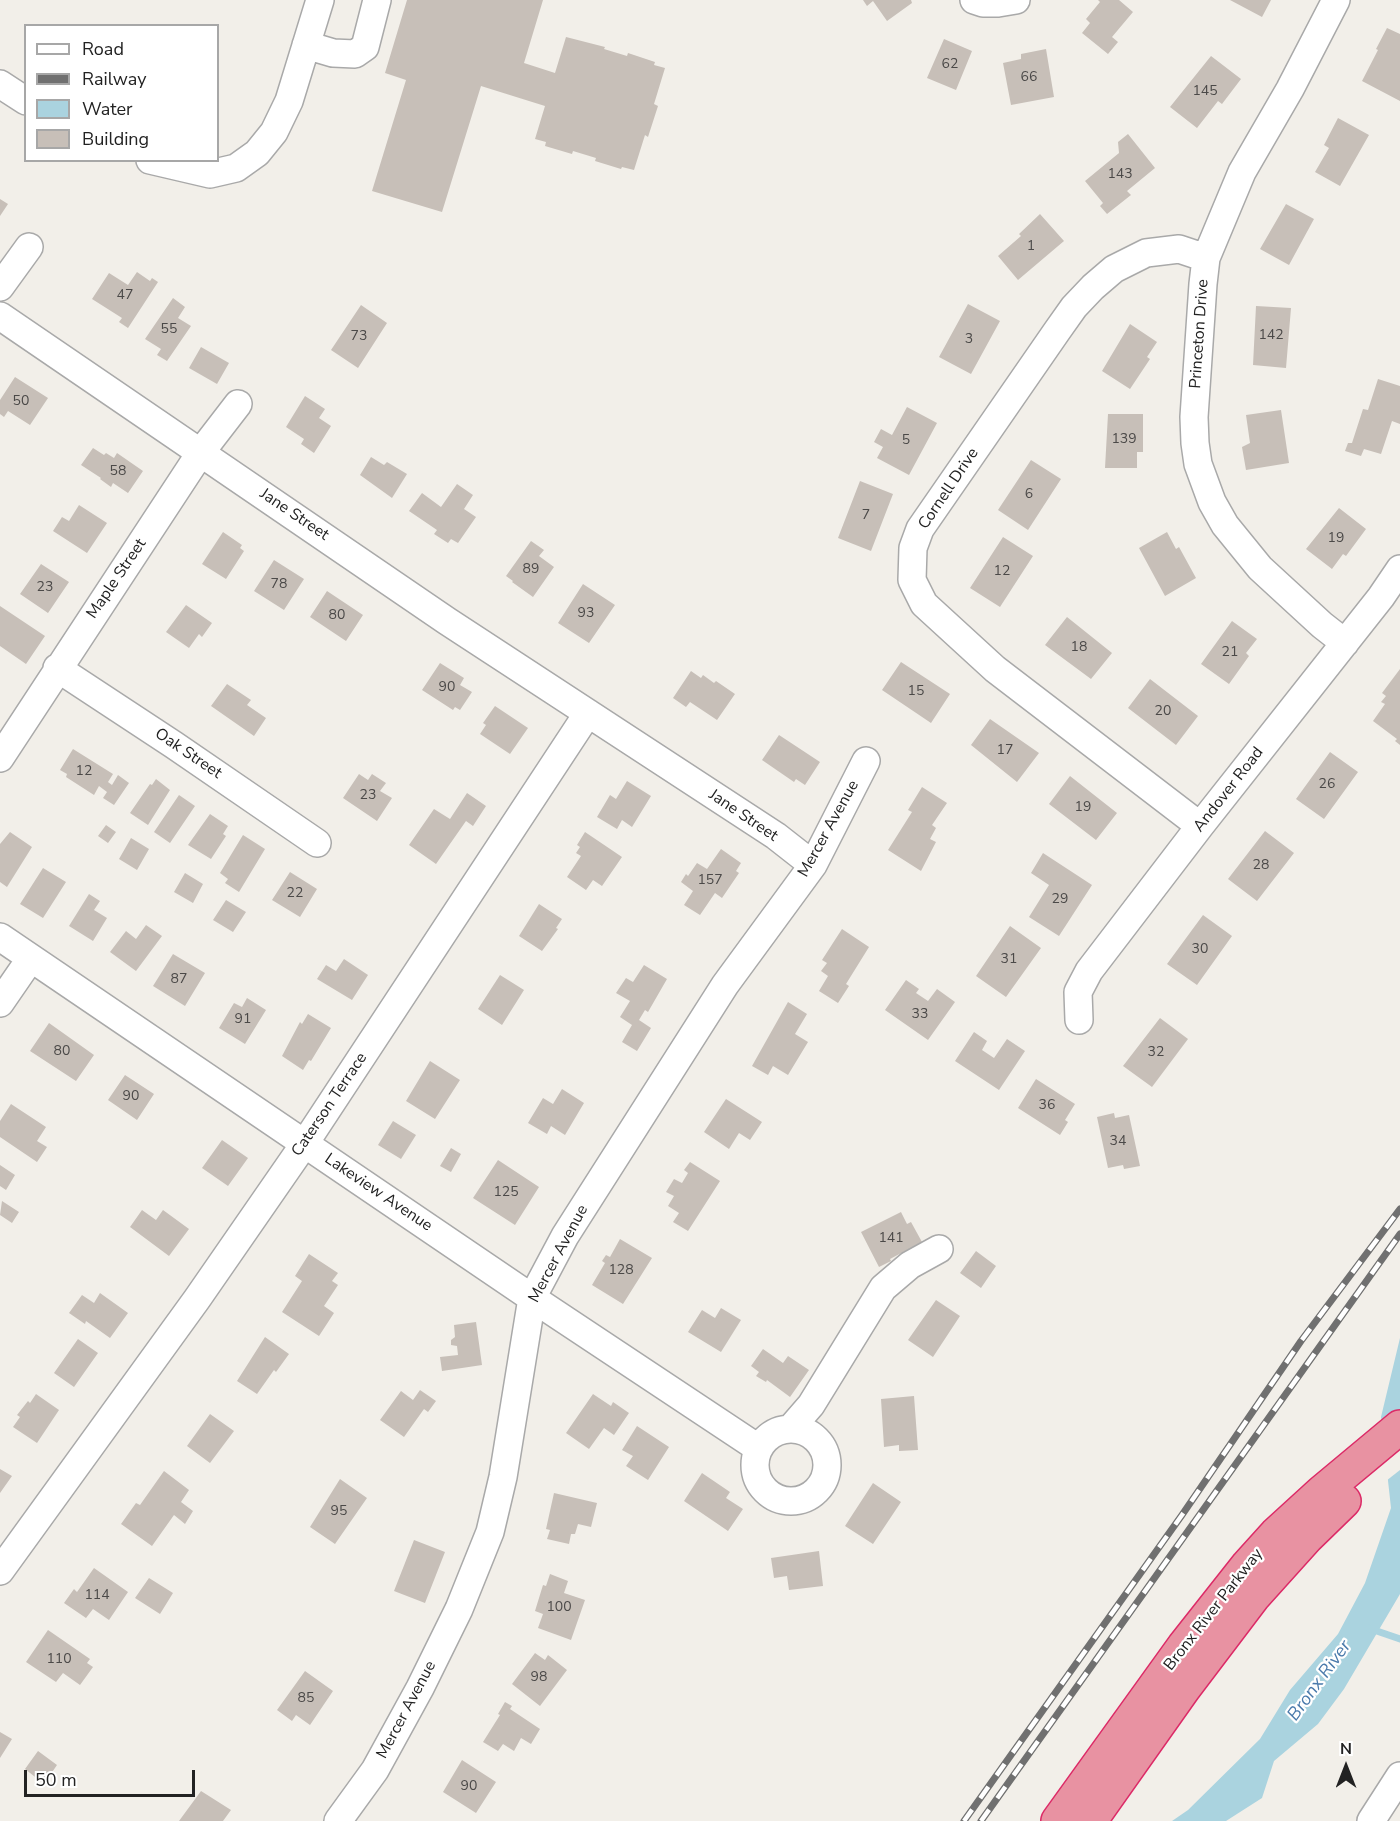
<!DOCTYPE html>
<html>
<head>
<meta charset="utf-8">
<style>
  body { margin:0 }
  #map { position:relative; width:1400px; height:1821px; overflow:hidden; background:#f2efe9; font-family:"Nunito Sans",sans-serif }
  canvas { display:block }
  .legend { position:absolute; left:24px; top:24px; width:195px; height:138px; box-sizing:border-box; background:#fff; border:2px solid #a7a7a7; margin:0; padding:8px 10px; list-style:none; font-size:18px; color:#222 }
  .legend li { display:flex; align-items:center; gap:12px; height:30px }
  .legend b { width:30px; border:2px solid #a7a7a7 }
  .north { position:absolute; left:1316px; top:1737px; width:60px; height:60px; -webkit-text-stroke:4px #fff; paint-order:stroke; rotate:0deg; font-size:16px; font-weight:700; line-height:24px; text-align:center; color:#222 }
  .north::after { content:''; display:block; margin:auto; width:21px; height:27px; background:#222; clip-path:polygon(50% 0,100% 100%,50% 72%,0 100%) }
  .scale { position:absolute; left:24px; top:1770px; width:171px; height:27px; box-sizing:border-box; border:3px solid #222; border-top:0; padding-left:8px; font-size:18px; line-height:21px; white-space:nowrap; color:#222; -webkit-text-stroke:4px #fff; paint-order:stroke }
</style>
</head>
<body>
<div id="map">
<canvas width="1400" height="1821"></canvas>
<ul class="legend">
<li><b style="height:8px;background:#fff"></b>Road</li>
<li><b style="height:8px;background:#707070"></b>Railway</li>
<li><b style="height:16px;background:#aad3df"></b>Water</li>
<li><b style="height:16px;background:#c7bfb8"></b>Building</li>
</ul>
<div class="north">N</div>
<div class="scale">50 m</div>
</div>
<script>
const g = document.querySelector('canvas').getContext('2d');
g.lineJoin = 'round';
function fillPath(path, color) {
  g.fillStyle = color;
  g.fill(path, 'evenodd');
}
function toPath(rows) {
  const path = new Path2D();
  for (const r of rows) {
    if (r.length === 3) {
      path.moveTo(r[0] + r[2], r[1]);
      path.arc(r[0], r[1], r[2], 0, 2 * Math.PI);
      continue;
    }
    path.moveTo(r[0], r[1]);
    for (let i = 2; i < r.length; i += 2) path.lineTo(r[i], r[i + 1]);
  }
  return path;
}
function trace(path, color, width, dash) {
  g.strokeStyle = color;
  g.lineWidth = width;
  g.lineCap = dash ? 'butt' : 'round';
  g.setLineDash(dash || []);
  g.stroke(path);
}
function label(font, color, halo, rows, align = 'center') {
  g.font = font + ' "Nunito Sans",sans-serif';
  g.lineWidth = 4.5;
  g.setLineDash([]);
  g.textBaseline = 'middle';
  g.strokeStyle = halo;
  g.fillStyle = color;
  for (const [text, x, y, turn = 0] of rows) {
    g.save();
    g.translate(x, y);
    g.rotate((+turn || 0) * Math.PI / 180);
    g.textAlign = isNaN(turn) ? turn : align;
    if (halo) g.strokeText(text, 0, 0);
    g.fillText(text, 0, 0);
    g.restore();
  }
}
fillPath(toPath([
  [1400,1338,1400,1594,1344,1689,1318,1724,1274,1761,1262,1798,1226,1821,1172,1821,1188,1810,1260,1739,1290,1690,1338,1634,1365,1583,1391,1508,1381,1417]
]), '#aad3df');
fillPath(toPath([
  [1400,1411,1400,1470,1386,1481,1380,1426]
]), '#f2efe9');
trace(toPath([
  [1368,1628,1400,1639]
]), '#aad3df', 7);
fillPath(toPath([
  [407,0,543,0,524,63,555,73,566,37,605,47,604,49,627,56,628,53,655,62,654,65,665,68,654,104,658,106,648,137,645,135,634,170,622,167,621,169,595,161,596,158,573,151,572,154,545,146,546,142,535,139,545,106,481,86,442,212,372,191,406,80,385,73],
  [863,0,911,0,912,3,887,21,873,1,867,6],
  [1098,0,1119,0,1133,12,1112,37,1118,42,1108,54,1082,33,1090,23,1086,19,1100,2],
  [1230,0,1271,0,1262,17],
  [1387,28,1400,34,1400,101,1362,81,1378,50,1376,49],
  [944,39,972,51,956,90,927,78],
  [1046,49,1054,97,1011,105,1003,63,1021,59,1021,54],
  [1211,56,1241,79,1222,104,1218,101,1197,128,1170,107],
  [1338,118,1369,135,1340,186,1315,172,1329,148,1324,145],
  [1128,134,1155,168,1127,191,1131,195,1107,214,1100,206,1103,203,1085,181,1119,153,1118,142],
  [0,199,8,204,0,216],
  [1286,204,1314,219,1289,265,1260,249],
  [1040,214,1064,241,1018,280,998,256,1021,236,1019,234],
  [137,272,150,281,152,278,158,282,128,328,119,322,122,318,92,299,109,273,128,285],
  [173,298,185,307,178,318,191,326,167,361,157,355,161,349,145,339],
  [968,304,1000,321,971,374,939,357],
  [361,305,387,323,358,368,331,350],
  [1256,306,1291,308,1286,368,1253,365],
  [1130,324,1157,342,1147,357,1150,359,1130,389,1102,371],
  [201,347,229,363,217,384,189,368],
  [15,377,48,398,30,425,8,411,4,417,0,414,0,400],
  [1378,379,1400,386,1400,424,1392,421,1381,454,1364,449,1361,456,1345,451,1348,443,1352,443,1363,409,1368,410],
  [305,396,325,409,319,418,331,426,314,453,301,444,304,439,286,427],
  [907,407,937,423,909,475,877,458,883,447,874,442,881,429,892,435],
  [1281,410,1289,463,1246,470,1242,447,1250,443,1246,415],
  [1108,414,1143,414,1143,452,1137,452,1137,468,1105,468],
  [93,448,104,455,106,453,114,458,117,453,143,471,128,493,113,483,111,487,100,479,101,478,81,465],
  [371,457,384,465,387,462,407,474,392,498,360,475],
  [1031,460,1061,479,1028,530,998,510],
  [860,481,893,494,871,551,838,538],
  [457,484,473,495,464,509,476,517,458,543,451,539,448,543,434,534,437,530,409,511,422,493,441,507],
  [79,505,107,523,87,553,53,531,62,517,69,521],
  [1339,508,1366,529,1346,556,1343,554,1332,569,1306,549],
  [223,532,242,545,240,548,244,551,226,579,202,564],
  [1167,532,1176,549,1179,547,1196,578,1165,596,1139,548],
  [1003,537,1033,556,1000,607,970,588],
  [531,541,544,550,539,556,554,567,533,597,512,582,513,581,506,576],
  [274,560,304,579,284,610,254,591],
  [41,564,69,582,48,613,20,594],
  [583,584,615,605,589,643,558,623],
  [327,591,363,615,346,641,310,617],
  [186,605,212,623,202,637,199,634,189,648,166,632],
  [0,606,45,636,26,664,0,646],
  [1067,617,1112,653,1091,679,1045,645],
  [1232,621,1257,639,1246,653,1249,656,1229,684,1201,664],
  [901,662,950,694,931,723,882,690],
  [440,663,464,678,460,685,472,692,460,710,455,707,453,710,422,690],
  [1400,669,1400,745,1395,741,1397,739,1373,721,1385,704,1381,702,1386,696,1382,693],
  [691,671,701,678,703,675,714,683,716,681,735,694,717,720,690,702,686,707,673,698],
  [1150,679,1198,716,1176,745,1128,708],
  [227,684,251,700,247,705,266,718,254,736,211,706],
  [495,706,528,728,510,754,480,734,486,725,483,723],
  [990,719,1039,753,1017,782,971,745],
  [779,735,820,762,805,785,796,779,794,782,762,760],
  [73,749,113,774,108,782,112,785,118,775,129,783,114,805,103,798,107,792,99,786,94,795,66,777,67,774,60,770],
  [1330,752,1358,772,1324,819,1296,799],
  [359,774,368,780,372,774,386,783,380,791,392,798,377,821,343,798],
  [1070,776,1117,813,1096,840,1049,804],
  [156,779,170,790,148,825,130,813,150,784,152,785],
  [627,781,651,796,632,827,622,820,617,829,597,817,610,795,616,799],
  [922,787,947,803,932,825,936,828,930,839,936,842,921,871,888,850,912,812,908,810],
  [467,793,486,806,473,826,466,821,436,864,409,845,434,809,450,819],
  [179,795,195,806,170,843,154,832],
  [210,814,228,826,223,834,226,836,211,859,188,845],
  [106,825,116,832,108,843,98,836],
  [1265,831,1294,853,1257,901,1228,879],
  [10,832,32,847,7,887,0,882,0,844],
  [585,832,622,857,602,886,593,880,586,890,567,877,581,856,576,853,580,847,577,845],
  [243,835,265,849,239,892,225,883,228,879,220,873],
  [131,838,149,849,137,870,119,859],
  [721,849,741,863,736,871,739,873,722,898,715,893,700,915,684,905,693,891,681,882,686,874,688,876,697,863,707,869],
  [1043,853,1092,885,1059,936,1029,917,1049,885,1031,873],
  [43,868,66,882,43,918,20,904],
  [290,872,317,889,300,917,272,900],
  [185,873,203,884,193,903,174,892],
  [89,894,100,901,94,910,107,918,93,941,69,926],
  [226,900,246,912,233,932,213,920],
  [539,904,562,919,556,928,558,929,542,951,519,936],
  [1203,915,1232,936,1197,985,1167,964],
  [146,925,162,936,136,971,110,952,126,931,136,939],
  [1010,926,1041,948,1006,997,976,976],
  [842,929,869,947,846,984,849,986,838,1003,819,991,828,976,821,971,827,963,822,960],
  [173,954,205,973,185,1006,153,986],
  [344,959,368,975,352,1000,317,979,326,965,336,971],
  [644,965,667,979,648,1012,645,1010,639,1020,651,1028,637,1051,622,1042,632,1025,620,1017,630,1001,616,993,626,978,633,982],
  [500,975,524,990,502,1025,478,1009],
  [906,980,919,989,916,993,928,1001,937,989,955,1002,928,1040,885,1010],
  [247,998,266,1010,245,1044,219,1028,234,1003,242,1007],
  [788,1002,807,1014,795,1034,808,1042,788,1075,773,1066,768,1075,752,1066],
  [308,1014,331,1028,311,1061,309,1060,303,1070,282,1056,300,1022,302,1024],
  [1160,1018,1188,1039,1152,1087,1123,1066],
  [49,1023,94,1055,76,1081,30,1051],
  [974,1032,987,1041,982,1050,994,1058,1007,1039,1025,1051,999,1090,955,1061],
  [430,1061,460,1080,435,1119,406,1101],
  [125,1075,154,1094,137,1120,108,1100],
  [1036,1079,1075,1104,1065,1120,1068,1122,1060,1135,1018,1108],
  [562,1089,584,1103,565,1135,551,1126,547,1134,528,1123,543,1098,553,1104],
  [726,1099,762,1122,750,1140,739,1133,729,1149,704,1132],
  [11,1104,46,1127,37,1141,47,1147,37,1162,0,1137,0,1121],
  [1114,1113,1115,1118,1129,1115,1140,1166,1124,1169,1123,1165,1108,1168,1097,1117],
  [393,1121,416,1135,401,1159,378,1145],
  [222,1140,248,1158,228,1186,202,1168],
  [451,1148,461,1154,451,1172,440,1166],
  [498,1160,539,1187,515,1225,473,1198],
  [690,1162,720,1181,688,1231,673,1222,679,1213,668,1206,674,1196,666,1192,674,1179,682,1183,688,1173,684,1170],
  [0,1165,15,1175,6,1190,0,1186],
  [2,1201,19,1212,12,1223,0,1215],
  [142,1210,156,1220,163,1210,189,1229,169,1256,130,1227],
  [901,1212,907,1224,911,1222,922,1242,890,1259,891,1261,879,1267,861,1232],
  [620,1239,652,1258,623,1304,592,1285,605,1263,602,1261,606,1255,610,1257],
  [976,1251,996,1266,981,1288,960,1273],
  [309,1254,338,1273,332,1281,338,1285,324,1306,334,1313,319,1336,282,1312,302,1281,295,1276],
  [100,1293,128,1313,110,1338,86,1321,85,1324,69,1313,82,1295,94,1303],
  [936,1300,960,1316,933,1357,908,1340],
  [721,1308,741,1320,721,1352,688,1332,702,1310,715,1318],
  [476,1322,482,1365,442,1371,440,1357,458,1355,457,1346,451,1345,451,1340,455,1337,454,1325],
  [265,1337,289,1354,276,1372,274,1370,257,1394,237,1381],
  [78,1339,98,1353,74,1387,54,1373],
  [763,1349,783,1363,788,1356,809,1370,790,1397,767,1380,766,1382,756,1376,759,1372,751,1366],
  [420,1390,436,1401,428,1412,424,1409,404,1437,380,1420,401,1391,413,1400],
  [36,1394,59,1410,37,1443,13,1427,20,1417,17,1415,28,1401,30,1403],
  [593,1394,611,1406,613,1402,629,1413,614,1435,604,1428,589,1449,566,1433],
  [914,1396,918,1450,899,1451,899,1445,884,1447,881,1399],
  [210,1414,234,1431,210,1463,187,1446],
  [637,1426,669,1447,648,1480,626,1466,633,1456,622,1450],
  [0,1469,12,1476,0,1493],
  [164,1471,189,1490,181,1502,193,1511,185,1524,174,1515,152,1546,121,1524,136,1503,140,1505],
  [702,1473,730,1492,726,1498,743,1509,728,1531,684,1501],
  [340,1479,367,1498,335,1544,310,1527],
  [873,1483,901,1502,873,1544,845,1526],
  [554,1493,597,1503,591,1527,578,1524,575,1534,571,1534,569,1544,547,1539,550,1530,546,1529],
  [414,1540,445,1552,425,1603,394,1591],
  [819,1551,823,1586,789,1590,787,1576,774,1578,771,1558],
  [94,1568,128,1592,109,1620,93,1609,86,1618,64,1603,74,1589,77,1592],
  [550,1574,568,1581,564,1593,585,1600,571,1640,538,1628,543,1614,535,1611,543,1585,546,1586],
  [149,1578,173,1593,160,1614,135,1598],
  [48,1630,90,1659,87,1663,93,1667,80,1685,63,1673,56,1682,26,1662],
  [535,1653,545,1660,548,1655,567,1670,540,1706,512,1684],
  [305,1671,333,1691,310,1725,296,1715,292,1721,277,1710],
  [505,1702,512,1706,510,1709,540,1729,531,1744,521,1738,514,1751,503,1744,498,1751,483,1742,500,1715,498,1714],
  [0,1732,12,1739,0,1758],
  [38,1751,57,1765,44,1784,25,1769],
  [462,1760,496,1782,476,1813,443,1792],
  [201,1791,231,1810,223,1821,179,1821]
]), '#c7bfb8');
const minor = toPath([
  [974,0,983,3,998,3,1016,0],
  [1336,0,1290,89,1242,172,1206,258,1203,284,1194,417,1195,443,1198,464,1212,502,1225,525,1260,568,1322,625,1345,643],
  [306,45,333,53,355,54,365,47,377,0],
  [0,84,26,101],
  [150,160,210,174,236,168,257,153,274,132,289,101,320,0],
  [0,287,29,247],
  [0,316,447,621,776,836,813,865],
  [57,668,174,745,317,843],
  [0,758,201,452,238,404],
  [1200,826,995,669,924,604,912,580,913,548,920,529,1057,331,1074,307,1093,287,1114,269,1146,253,1179,249,1206,258],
  [0,937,532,1298,758,1448],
  [0,1003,31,958],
  [1079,1020,1078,992,1089,971,1200,826,1381,597,1400,569],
  [791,1428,811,1405,883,1288,910,1265,939,1249],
  [791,1465,36],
  [0,1571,197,1299,305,1143,588,713],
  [338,1821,375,1770,420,1688,459,1609,490,1532,503,1477,532,1298,565,1236,725,985,813,865,866,761],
  [1371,1821,1400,1776]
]);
const highway = toPath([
  [1058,1821,1184,1646,1248,1565,1276,1534,1322,1492,1400,1427],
  [1090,1821,1184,1688,1253,1597,1307,1537,1344,1501]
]);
trace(minor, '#a9a9a9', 30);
trace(highway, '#dc2a67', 36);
trace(minor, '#fff', 27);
trace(highway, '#e892a2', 33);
const rail = toPath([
  [964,1821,1182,1515,1301,1341,1400,1209],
  [981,1821,1400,1234]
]);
trace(rail, '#707070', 7);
trace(rail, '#fff', 4.5, [14]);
label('14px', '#4b4948', null, [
  ["62",950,65],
  ["66",1029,78],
  ["145",1205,92],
  ["143",1120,175],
  ["1",1031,247],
  ["47",125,296],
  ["55",169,330],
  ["142",1271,336],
  ["73",359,337],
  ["3",969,340],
  ["50",21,402],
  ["139",1124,440],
  ["5",906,441],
  ["58",118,472],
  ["6",1029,495],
  ["7",866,516],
  ["19",1336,539],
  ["89",531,570],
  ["12",1002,572],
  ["78",279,585],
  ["23",45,588],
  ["93",586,614],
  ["80",337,616],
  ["18",1079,648],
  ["21",1230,653],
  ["90",447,688],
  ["15",916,692],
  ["20",1163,712],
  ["17",1005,751],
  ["12",84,772],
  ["26",1327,785],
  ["23",368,796],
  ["19",1083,808],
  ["28",1261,866],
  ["157",710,881],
  ["22",295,894],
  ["29",1060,900],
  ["30",1200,950],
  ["31",1009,960],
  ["87",179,980],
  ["33",920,1015],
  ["91",243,1020],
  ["80",62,1052],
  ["32",1156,1053],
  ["90",131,1097],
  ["36",1047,1106],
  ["34",1118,1142],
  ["125",506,1193],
  ["141",891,1239],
  ["128",621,1271],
  ["95",339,1512],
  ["114",97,1596],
  ["100",559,1608],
  ["110",59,1660],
  ["98",539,1678],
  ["85",306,1699],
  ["90",469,1787]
]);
label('16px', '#222', '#fff', [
  ["Princeton Drive",1200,334,-86],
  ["Cornell Drive",949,489,-56],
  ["Jane Street",294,515,34],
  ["Maple Street",117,579,-56],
  ["Oak Street",188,754,34],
  ["Andover Road",1229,790,-52],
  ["Jane Street",743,816,34],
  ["Mercer Avenue",829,829,-61],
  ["Caterson Terrace",330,1105,-56],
  ["Lakeview Avenue",378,1193,34],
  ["Mercer Avenue",559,1254,-62],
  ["Bronx River Parkway",1214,1610,-52],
  ["Mercer Avenue",407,1710,-62]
]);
label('italic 18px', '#4a7aab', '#fff', [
  ["Bronx River",1320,1681,-54]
]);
</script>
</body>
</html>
